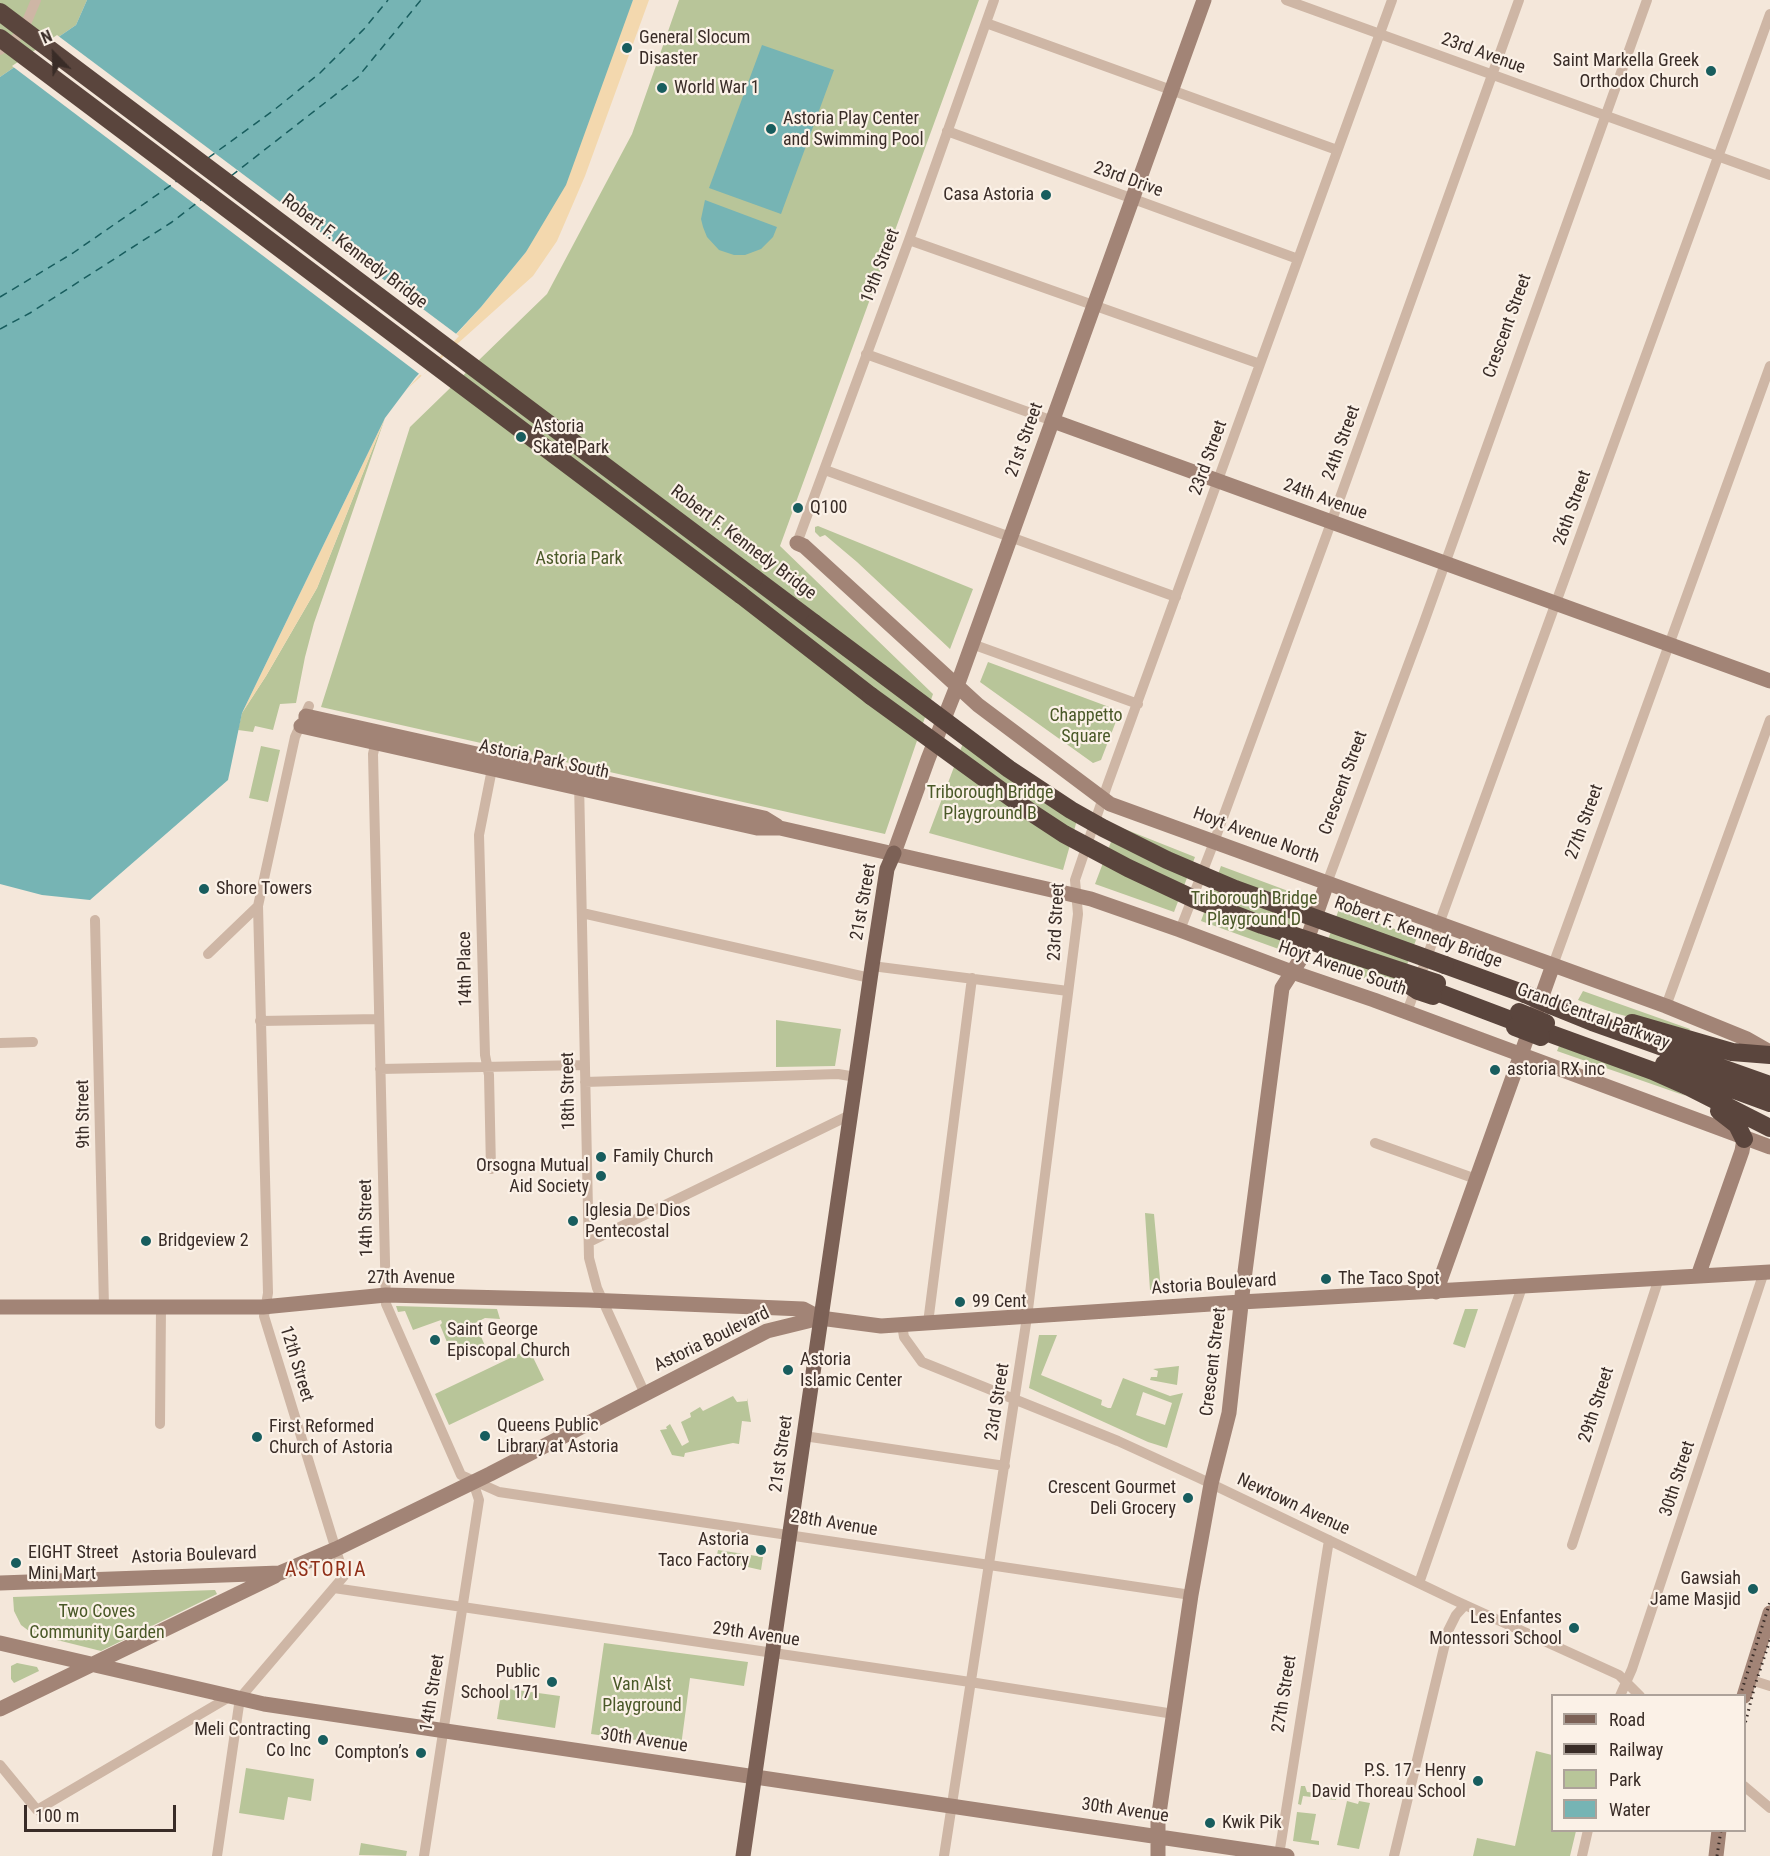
<!DOCTYPE html>
<html>
<head>
<meta charset="utf-8">
<style>
  body { margin:0 }
  #map { position:relative; width:1770px; height:1856px; overflow:hidden; background:#f4e7da; font-family:"Roboto Condensed",sans-serif }
  canvas { display:block }
  .legend { position:absolute; left:1551px; top:1694px; width:195px; height:138px; box-sizing:border-box; background:#fbf1e7; border:2px solid #ada29a; margin:0; padding:8px 10px; list-style:none; font-size:18px; color:#392c27 }
  .legend li { display:flex; align-items:center; gap:12px; height:30px }
  .legend b { width:30px; border:2px solid #ada29a }
  .north { position:absolute; left:24px; top:24px; width:60px; height:60px; -webkit-text-stroke:4px #fbf1e7; paint-order:stroke; rotate:337deg; font-size:16px; font-weight:700; line-height:24px; text-align:center; color:#392c27 }
  .north::after { content:''; display:block; margin:auto; width:21px; height:27px; background:#392c27; clip-path:polygon(50% 0,100% 100%,50% 72%,0 100%) }
  .scale { position:absolute; left:24px; top:1805px; width:152px; height:27px; box-sizing:border-box; border:3px solid #392c27; border-top:0; padding-left:8px; font-size:18px; line-height:21px; white-space:nowrap; color:#392c27; -webkit-text-stroke:4px #fbf1e7; paint-order:stroke }
</style>
</head>
<body>
<div id="map">
<canvas width="1770" height="1856"></canvas>
<ul class="legend">
<li><b style="height:8px;background:#7c6156"></b>Road</li>
<li><b style="height:8px;background:#392c27"></b>Railway</li>
<li><b style="height:16px;background:#b8c599"></b>Park</li>
<li><b style="height:16px;background:#76b4b4"></b>Water</li>
</ul>
<div class="north">N</div>
<div class="scale">100 m</div>
</div>
<script>
const g = document.querySelector('canvas').getContext('2d');
g.lineJoin = 'round';
function fillPath(path, color) {
  g.fillStyle = color;
  g.fill(path, 'evenodd');
}
function toPath(rows) {
  const path = new Path2D();
  for (const r of rows) {
    path.moveTo(r[0], r[1]);
    for (let i = 2; i < r.length; i += 2) path.lineTo(r[i], r[i + 1]);
  }
  return path;
}
function trace(path, color, width, dash) {
  g.strokeStyle = color;
  g.lineWidth = width;
  g.lineCap = dash ? 'butt' : 'round';
  g.setLineDash(dash || []);
  g.stroke(path);
}
function label(font, color, halo, rows, align = 'center') {
  g.font = font + ' "Roboto Condensed",sans-serif';
  g.lineWidth = 4.5;
  g.setLineDash([]);
  g.textBaseline = 'middle';
  g.strokeStyle = halo;
  g.fillStyle = color;
  for (const [text, x, y, turn = 0] of rows) {
    g.save();
    g.translate(x, y);
    g.rotate((+turn || 0) * Math.PI / 180);
    g.textAlign = isNaN(turn) ? turn : align;
    if (halo) g.strokeText(text, 0, 0);
    g.fillText(text, 0, 0);
    g.restore();
  }
}
fillPath(toPath([
  [0,0,87,0,76,25,0,77],
  [679,0,979,0,780,546,933,694,885,834,321,707,410,427,547,294,632,134],
  [385,418,314,623,305,657,296,703,280,704,273,730,255,726,253,732,238,730,242,713,266,676,317,588],
  [818,526,973,589,950,649,857,562,825,535,820,537,815,532,815,527],
  [988,662,1120,711,1101,760,1093,763,980,682],
  [968,730,1079,813,1063,870,929,833],
  [261,746,280,750,268,802,249,798],
  [1117,826,1195,857,1174,912,1095,884],
  [1221,866,1307,898,1287,952,1201,921],
  [1339,909,1417,937,1398,990,1320,962],
  [1583,991,1690,1029,1688,1033,1611,1012,1578,1000],
  [776,1020,841,1029,835,1066,776,1067],
  [1559,1046,1649,1077,1686,1096,1557,1051],
  [1145,1213,1154,1214,1161,1290,1150,1290],
  [396,1306,497,1309,500,1319,485,1318,475,1323,486,1348,481,1350,479,1347,460,1355,457,1354,453,1346,449,1347,440,1325,442,1323,441,1320,413,1330,405,1311,398,1312],
  [1465,1309,1478,1309,1465,1348,1453,1344],
  [1039,1335,1057,1335,1041,1375,1102,1400,1101,1405,1108,1408,1111,1408,1123,1378,1170,1396,1183,1393,1167,1448,1148,1442,1029,1388],
  [1143,1392,1172,1403,1165,1425,1136,1415],
  [529,1349,544,1380,449,1425,435,1394],
  [1179,1366,1177,1385,1150,1380,1151,1377,1157,1377,1158,1371,1153,1369],
  [733,1396,737,1402,747,1401,747,1398,751,1422,742,1421,739,1444,733,1443,685,1453,684,1457,672,1455,660,1430,667,1429,666,1427,670,1424,682,1446,689,1442,681,1422,691,1417,690,1413,700,1407,703,1411],
  [718,1550,763,1557,761,1570,716,1560],
  [215,1590,217,1594,101,1651,33,1634,21,1625,14,1611,13,1597],
  [604,1643,748,1662,744,1686,690,1678,681,1746,591,1734],
  [17,1663,37,1667,39,1671,14,1683,11,1679,11,1666],
  [502,1688,560,1696,555,1728,497,1719],
  [1536,1751,1552,1755,1552,1830,1576,1831,1570,1856,1473,1856,1477,1838,1515,1846],
  [246,1768,314,1779,311,1801,288,1797,284,1820,239,1813],
  [1301,1786,1305,1786,1307,1792,1335,1795,1336,1800,1303,1796,1301,1805,1298,1804],
  [1347,1801,1358,1804,1359,1801,1370,1803,1359,1849,1337,1845],
  [1297,1812,1316,1814,1311,1840,1319,1841,1319,1845,1293,1841],
  [361,1843,407,1851,406,1856,359,1855]
]), '#b8c599');
fillPath(toPath([
  [633,0,649,0,585,176,557,241,533,276,407,389,481,307,526,252],
  [385,418,317,588,266,676,242,713]
]), '#f3d8ae');
fillPath(toPath([
  [87,0,633,0,566,185,526,252,481,307,415,378,385,418,242,713,228,780,90,900,42,895,0,884,0,77,76,25],
  [762,45,834,70,781,214,709,188],
  [705,200,777,227,773,237,761,249,745,255,734,255,719,250,707,237,703,227,701,219]
]), '#76b4b4');
fillPath(toPath([
  [57,35,459,336,422,376,12,66]
]), '#f4e7da');
trace(toPath([
  [208,158,274,110,320,73,364,29,388,0],
  [231,176,358,77,421,0],
  [0,297,73,253,177,181],
  [0,329,30,313,172,222,202,199]
]), '#185d5e', 1.5, [8, 6]);
trace(toPath([
  [1286,0,1770,175],
  [986,23,1337,150],
  [0,50,13,42,25,26,36,0],
  [947,131,1298,259],
  [909,240,1260,364],
  [866,354,1053,421],
  [825,470,1176,597],
  [797,543,909,240,994,0],
  [972,644,1138,704],
  [377,737,373,754,386,1304,461,1475,499,1492,1191,1595],
  [579,782,589,1258,597,1288,645,1394],
  [1327,883,1423,625,1647,0],
  [582,913,870,978],
  [95,920,104,1307],
  [1180,930,1214,842,1327,534,1519,0],
  [208,954,258,906,295,737,309,706],
  [1553,965,1770,366],
  [872,966,1068,991],
  [1666,1006,1770,720],
  [1407,1012,1770,14],
  [260,1021,379,1019],
  [0,1043,33,1042],
  [380,1069,585,1065],
  [585,1082,838,1074,856,1077],
  [1375,1143,1476,1179],
  [491,1169,489,1075,485,1055,479,835,492,769],
  [589,1242,850,1115],
  [928,1323,972,978],
  [902,1325,904,1337,922,1362,1118,1441,1199,1478,1454,1600,1619,1675,1640,1696],
  [160,1424,161,1307],
  [804,1436,1005,1466],
  [1572,1545,1659,1278],
  [1419,1583,1522,1287],
  [334,1588,970,1682,1174,1714],
  [1748,1679,1770,1686],
  [1620,1696,1632,1669,1764,1272],
  [0,1765,37,1810,231,1696],
  [1744,1786,1770,1808],
  [1279,1855,1329,1540],
  [217,1856,240,1698,344,1576,264,1316,268,1293,258,906],
  [424,1856,479,1500,473,1482],
  [944,1856,1027,1317,1078,914,1075,880,1107,786,1392,0],
  [1394,1856,1448,1631,1456,1615,1465,1605],
  [1582,1856,1588,1830]
]), '#ceb6a5', 10);
trace(toPath([
  [1053,421,1770,681],
  [797,543,804,546,978,705,1110,804,1666,1006,1747,1039,1770,1052],
  [306,716,764,818,777,826],
  [301,726,757,828,780,828,1091,899,1180,930,1292,972,1374,1000,1770,1147],
  [894,853,928,759,957,686,1204,0],
  [1698,1276,1742,1151,1744,1139],
  [1436,1292,1553,965],
  [0,1307,263,1307,386,1295,588,1300,803,1309,820,1318],
  [0,1583,280,1573,336,1549,490,1474,767,1331,820,1318,881,1326,1241,1302,1770,1272],
  [0,1643,264,1704,1287,1856],
  [1744,1696,1770,1613],
  [0,1709,275,1576],
  [1158,1856,1158,1820,1191,1595,1211,1484,1229,1413,1243,1287,1282,988,1300,960,1327,883],
  [1716,1856,1719,1830]
]), '#a28476', 15);
trace(toPath([
  [743,1856,872,966,887,869,894,853]
]), '#7c6156', 15);
trace(toPath([
  [754,578,814,623],
  [741,595,871,696],
  [1445,965,1525,994],
  [1434,991,1516,1022],
  [1550,1005,1592,1022,1770,1085],
  [1632,1023,1732,1052,1770,1055],
  [1543,1031,1653,1071,1689,1087,1770,1128],
  [1664,1064,1770,1103],
  [1719,1111,1737,1125,1744,1139]
]), '#5a453d', 18);
trace(toPath([
  [1740,1696,1770,1602],
  [1744,1728,1755,1685,1770,1640],
  [1717,1856,1721,1830]
]), '#392c27', 3, [1.5, 4.5]);
trace(toPath([
  [0,12,754,578],
  [0,38,741,595],
  [814,623,1009,769,1071,810,1103,828,1167,860,1235,889,1445,965],
  [871,696,1032,813,1064,834,1128,868,1194,899,1262,925,1437,983],
  [1406,983,1418,991,1433,996],
  [1525,994,1550,1005],
  [1519,1012,1546,1023],
  [1515,1027,1541,1037]
]), '#5a453d', 18);
for (const [x, y, r, color] of [
  [627,48,6,"#185d5e"],
  [1711,71,6,"#185d5e"],
  [662,88,6,"#185d5e"],
  [771,129,6,"#185d5e"],
  [1046,195,6,"#185d5e"],
  [521,437,6,"#185d5e"],
  [798,508,6,"#185d5e"],
  [204,889,6,"#185d5e"],
  [1495,1070,6,"#185d5e"],
  [601,1157,6,"#185d5e"],
  [601,1176,6,"#185d5e"],
  [573,1221,6,"#185d5e"],
  [146,1241,6,"#185d5e"],
  [1326,1279,6,"#185d5e"],
  [960,1302,6,"#185d5e"],
  [435,1340,6,"#185d5e"],
  [788,1370,6,"#185d5e"],
  [485,1436,6,"#185d5e"],
  [257,1437,6,"#185d5e"],
  [1188,1498,6,"#185d5e"],
  [761,1550,6,"#185d5e"],
  [16,1563,6,"#185d5e"],
  [1753,1589,6,"#185d5e"],
  [1574,1628,6,"#185d5e"],
  [552,1682,6,"#185d5e"],
  [323,1740,6,"#185d5e"],
  [421,1753,6,"#185d5e"],
  [1478,1781,6,"#185d5e"],
  [1210,1823,6,"#185d5e"]
]) {
  const dot = new Path2D();
  dot.arc(x, y, r, 0, 2 * Math.PI);
  g.fillStyle = color;
  g.fill(dot);
  trace(dot, '#fbf1e7', 2);
}
label('18px', '#392c27', '#fbf1e7', [
  ["General Slocum",639,38],
  ["Disaster",639,59],
  ["Saint Markella Greek",1699,61,"right"],
  ["Orthodox Church",1699,82,"right"],
  ["World War 1",674,88],
  ["Astoria Play Center",783,119],
  ["and Swimming Pool",783,140],
  ["Casa Astoria",1034,195,"right"],
  ["Astoria",533,427],
  ["Skate Park",533,448],
  ["Q100",810,508],
  ["Shore Towers",216,889],
  ["astoria RX inc",1507,1070],
  ["Family Church",613,1157],
  ["Orsogna Mutual",589,1166,"right"],
  ["Aid Society",589,1187,"right"],
  ["Iglesia De Dios",585,1211],
  ["Pentecostal",585,1232],
  ["Bridgeview 2",158,1241],
  ["The Taco Spot",1338,1279],
  ["99 Cent",972,1302],
  ["Saint George",447,1330],
  ["Episcopal Church",447,1351],
  ["Astoria",800,1360],
  ["Islamic Center",800,1381],
  ["Queens Public",497,1426],
  ["Library at Astoria",497,1447],
  ["First Reformed",269,1427],
  ["Church of Astoria",269,1448],
  ["Crescent Gourmet",1176,1488,"right"],
  ["Deli Grocery",1176,1509,"right"],
  ["Astoria",749,1540,"right"],
  ["Taco Factory",749,1561,"right"],
  ["EIGHT Street",28,1553],
  ["Mini Mart",28,1574],
  ["Gawsiah",1741,1579,"right"],
  ["Jame Masjid",1741,1600,"right"],
  ["Les Enfantes",1562,1618,"right"],
  ["Montessori School",1562,1639,"right"],
  ["Public",540,1672,"right"],
  ["School 171",540,1693,"right"],
  ["Meli Contracting",311,1730,"right"],
  ["Co Inc",311,1751,"right"],
  ["Compton’s",409,1753,"right"],
  ["P.S. 17 - Henry",1466,1771,"right"],
  ["David Thoreau School",1466,1792,"right"],
  ["Kwik Pik",1222,1823]
], 'left');
label('18px', '#392c27', '#fbf1e7', [
  ["23rd Avenue",1483,54,20],
  ["23rd Drive",1128,180,20],
  ["Robert F. Kennedy Bridge",354,252,37],
  ["19th Street",881,266,-69],
  ["Crescent Street",1508,326,-70],
  ["21st Street",1025,440,-70],
  ["24th Street",1342,443,-70],
  ["23rd Street",1209,458,-70],
  ["24th Avenue",1325,500,20],
  ["26th Street",1573,508,-70],
  ["Robert F. Kennedy Bridge",743,543,37],
  ["Astoria Park South",544,760,12],
  ["Crescent Street",1344,783,-70],
  ["27th Street",1585,822,-70],
  ["Hoyt Avenue North",1256,836,20],
  ["21st Street",864,902,-80],
  ["23rd Street",1057,922,-87],
  ["Robert F. Kennedy Bridge",1418,933,20],
  ["14th Place",466,969,-91],
  ["Hoyt Avenue South",1342,969,19],
  ["Grand Central Parkway",1593,1017,20],
  ["18th Street",569,1091,-91],
  ["9th Street",84,1114,-91],
  ["14th Street",367,1218,-91],
  ["27th Avenue",411,1278],
  ["Astoria Boulevard",1214,1285,-4],
  ["Astoria Boulevard",712,1340,-26],
  ["Crescent Street",1214,1362,-83],
  ["12th Street",296,1364,73],
  ["23rd Street",998,1402,-81],
  ["29th Street",1597,1405,-72],
  ["21st Street",782,1454,-82],
  ["30th Street",1678,1479,-72],
  ["Newtown Avenue",1293,1505,25],
  ["28th Avenue",834,1524,9],
  ["Astoria Boulevard",194,1556,-2],
  ["29th Avenue",756,1635,8],
  ["14th Street",433,1693,-81],
  ["27th Street",1285,1694,-81],
  ["30th Avenue",644,1741,8],
  ["30th Avenue",1125,1811,8]
]);
label('18px', '#4a5928', '#fbf1e7', [
  ["Astoria Park",579,559],
  ["Chappetto",1086,716],
  ["Square",1086,737],
  ["Triborough Bridge",990,793],
  ["Playground B",990,814],
  ["Triborough Bridge",1254,899],
  ["Playground D",1254,920],
  ["Two Coves",97,1612],
  ["Community Garden",97,1633],
  ["Van Alst",642,1685],
  ["Playground",642,1706]
]);
g.letterSpacing = '1.5px';
label('20px', '#902f18', '#fbf1e7', [
  ["ASTORIA",326,1571]
]);
g.letterSpacing = '0px';
</script>
</body>
</html>
